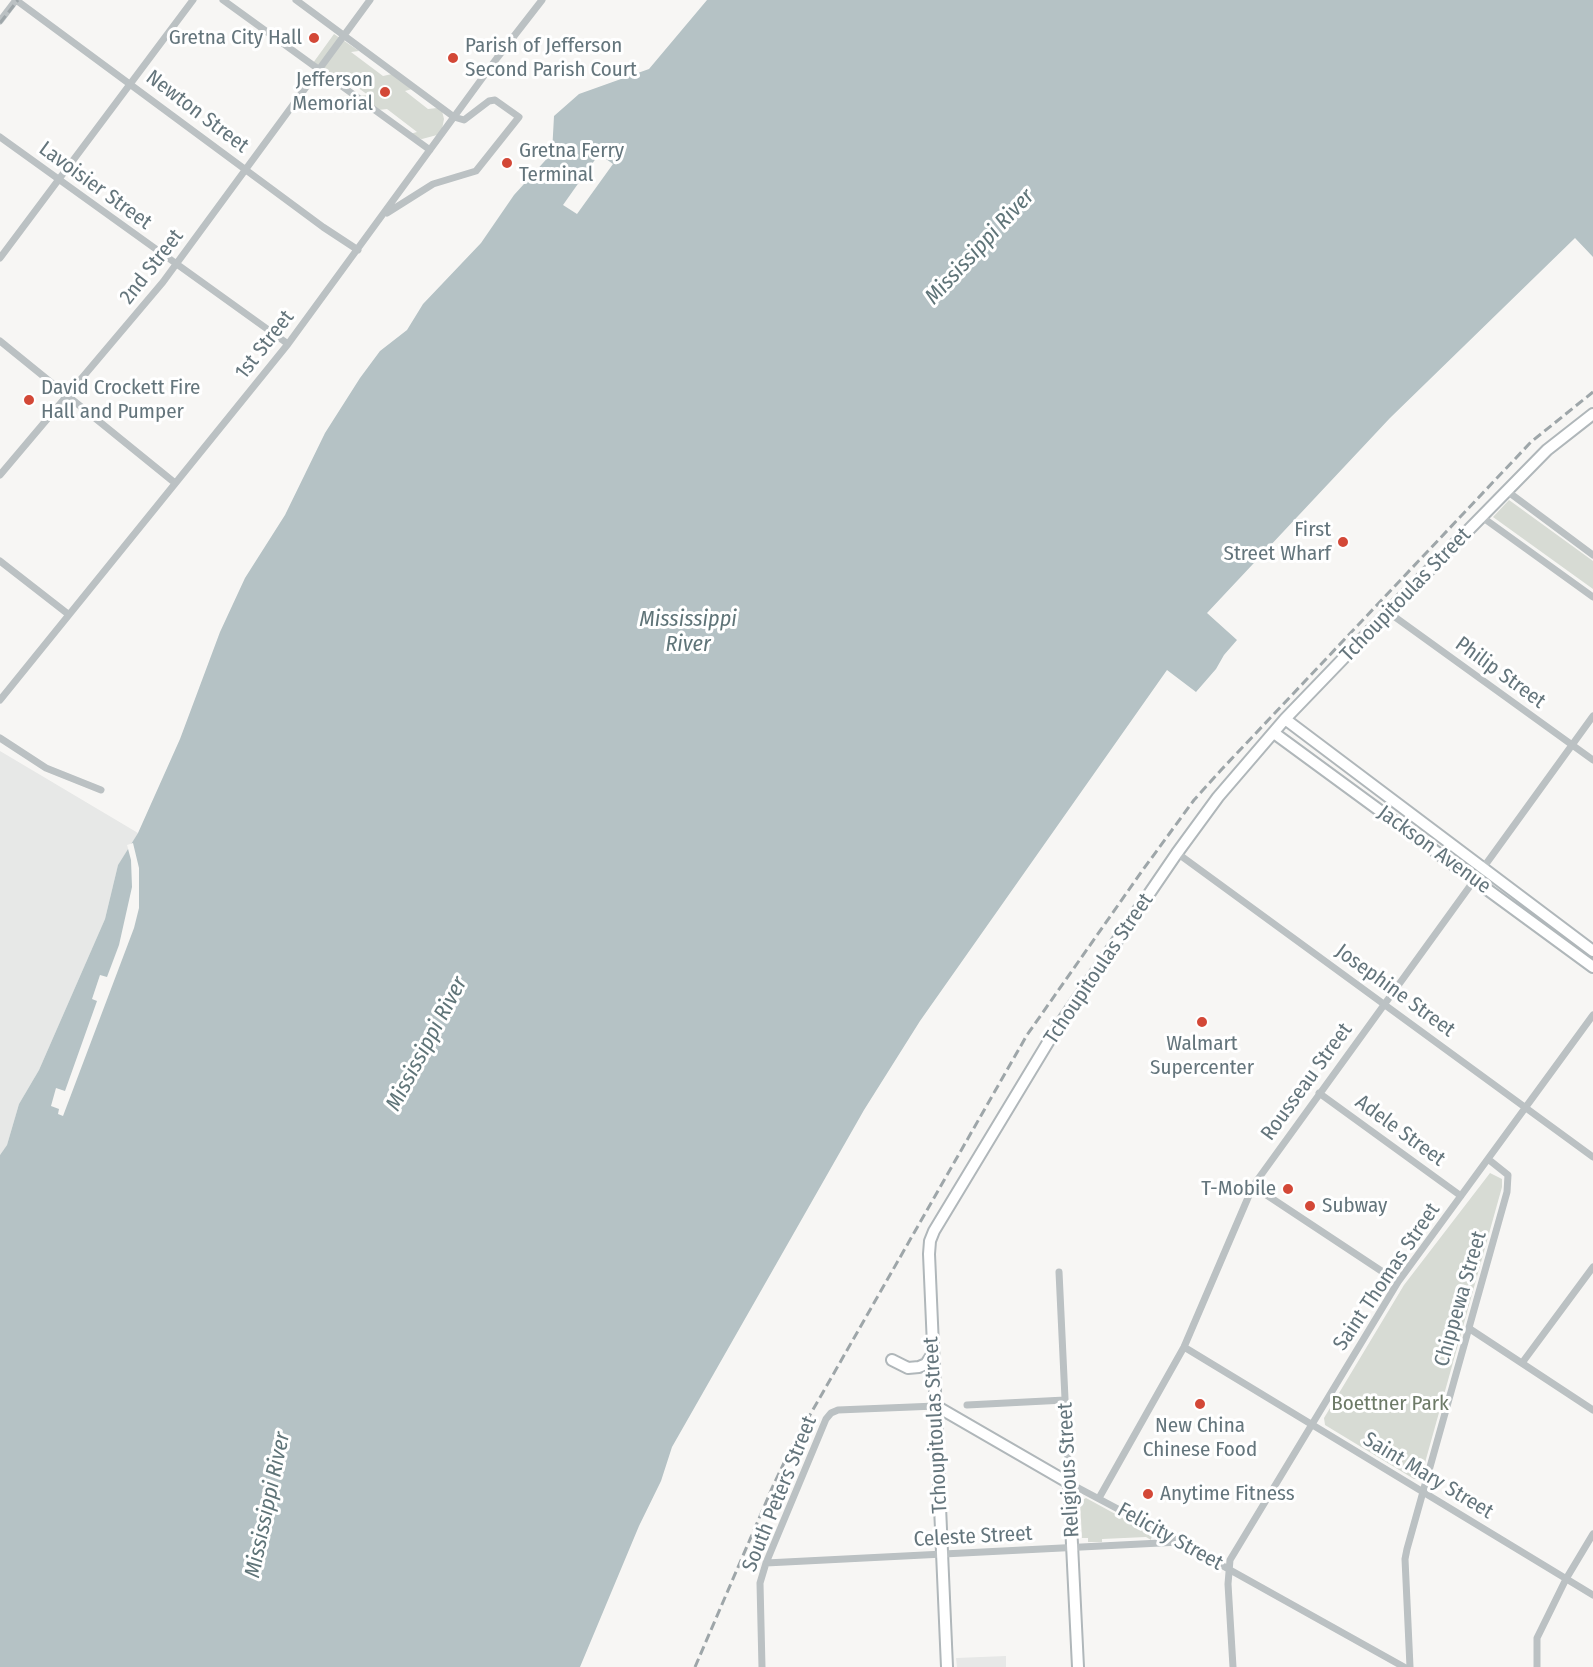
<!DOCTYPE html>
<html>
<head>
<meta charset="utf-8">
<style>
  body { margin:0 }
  canvas { display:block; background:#f7f6f4 }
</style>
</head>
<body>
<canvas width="1593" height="1667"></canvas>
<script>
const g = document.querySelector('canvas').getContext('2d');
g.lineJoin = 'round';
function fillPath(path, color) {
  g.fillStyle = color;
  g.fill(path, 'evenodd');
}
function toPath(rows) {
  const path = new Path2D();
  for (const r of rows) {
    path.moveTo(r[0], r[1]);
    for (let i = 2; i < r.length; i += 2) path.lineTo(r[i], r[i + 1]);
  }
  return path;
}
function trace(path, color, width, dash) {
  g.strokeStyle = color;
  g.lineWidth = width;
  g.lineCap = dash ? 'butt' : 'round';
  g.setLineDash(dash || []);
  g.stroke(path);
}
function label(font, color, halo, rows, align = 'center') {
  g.font = font + ' "Fira Sans Condensed",sans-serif';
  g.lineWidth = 6;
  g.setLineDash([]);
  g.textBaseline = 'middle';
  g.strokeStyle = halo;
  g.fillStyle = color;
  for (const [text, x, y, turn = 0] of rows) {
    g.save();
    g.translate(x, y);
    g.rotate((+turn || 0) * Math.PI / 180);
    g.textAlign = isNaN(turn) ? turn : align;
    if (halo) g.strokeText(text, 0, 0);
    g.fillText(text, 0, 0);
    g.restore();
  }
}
fillPath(toPath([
  [0,751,138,833,118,865,105,919,39,1070,19,1104,7,1145,0,1155],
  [1006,1656,1006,1667,957,1667,956,1658]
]), '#e7e8e7');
fillPath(toPath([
  [334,34,359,51,351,52,383,76,392,74,412,89,405,91,428,109,437,108,442,111,444,119,442,129,437,135,422,139,416,138,410,134,417,132,387,109,378,110,359,96,368,95,339,74,330,74,313,63],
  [1509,500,1593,561,1593,589,1493,517],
  [1490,1173,1502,1179,1502,1187,1421,1477,1414,1479,1325,1425,1324,1418,1404,1285],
  [1086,1498,1152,1534,1151,1540,1146,1537,1102,1539,1102,1542,1088,1542,1088,1538,1082,1538,1080,1501]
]), '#d7dbd4');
fillPath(toPath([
  [707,0,1593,0,1593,257,1575,238,1390,418,1207,613,1237,640,1224,655,1216,669,1196,692,1167,670,920,1021,864,1110,672,1447,661,1481,639,1526,580,1667,0,1667,0,1155,7,1145,19,1104,39,1070,105,919,118,865,138,833,180,739,220,632,245,578,285,515,325,433,360,378,380,351,407,330,423,304,481,243,514,195,552,153,554,116,579,94,649,69]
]), '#b5c2c5');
fillPath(toPath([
  [599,154,613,164,577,214,563,205],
  [133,843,139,868,139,908,134,928,63,1116,58,1114,59,1109,51,1106,56,1088,65,1091,97,1001,92,999,100,975,107,977,119,945,132,887,131,860,127,845]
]), '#f7f6f4');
const secondary = toPath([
  [1285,719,1593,951],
  [1274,733,1593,967],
  [892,1360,908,1368,919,1367,926,1364,933,1353],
  [936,1406,1069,1483,1078,1667],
  [947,1667,929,1254,930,1241,934,1231,1050,1039,1177,853,1218,797,1285,719,1388,612,1547,450,1593,414]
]);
trace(secondary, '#b0b7ba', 14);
trace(toPath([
  [223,0,430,150],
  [296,0,454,117,464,120,489,101,495,100,519,117,476,171,433,184,387,213],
  [0,21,16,0,323,227,358,250],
  [0,137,288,344],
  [0,258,193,0],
  [0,341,175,483],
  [0,475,163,282,370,0],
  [1507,491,1593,555],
  [1482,517,1593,597],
  [0,561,68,614],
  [1388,612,1593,760],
  [0,700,288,344,497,58,542,0],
  [0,738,46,768,101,790],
  [1177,853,1593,1157],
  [1319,1093,1461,1196],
  [1253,1186,1398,1282],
  [1059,1272,1069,1483,1180,1542,1404,1667],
  [1470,1329,1593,1410],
  [1184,1347,1593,1595],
  [1522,1363,1593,1267],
  [967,1405,1065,1400],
  [1099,1498,1184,1347,1253,1186,1593,716],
  [766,1563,1180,1542],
  [762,1667,760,1583,766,1563,826,1419,831,1413,838,1410,936,1406],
  [1233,1667,1228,1584,1230,1560,1398,1282,1593,1015],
  [1410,1667,1405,1559,1407,1549,1507,1192,1508,1175,1488,1159],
  [1537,1667,1537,1638,1566,1579,1593,1534]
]), '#bbc1c3', 7);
trace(secondary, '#fff', 10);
trace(toPath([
  [0,23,18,0],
  [695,1667,773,1486,793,1444,822,1394,1027,1035,1142,871,1194,800,1222,769,1531,442,1593,392]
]), '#9ea6a9', 3, [9, 4.5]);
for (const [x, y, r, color] of [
  [314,38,6,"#d34837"],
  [453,58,6,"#d34837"],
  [385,92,6,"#d34837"],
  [507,163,6,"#d34837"],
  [29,400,6,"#d34837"],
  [1343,542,6,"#d34837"],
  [1202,1022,6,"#d34837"],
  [1288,1189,6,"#d34837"],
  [1310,1206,6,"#d34837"],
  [1200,1404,6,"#d34837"],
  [1148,1494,6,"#d34837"]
]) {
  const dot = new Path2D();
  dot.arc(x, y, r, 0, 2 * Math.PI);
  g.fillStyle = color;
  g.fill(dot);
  trace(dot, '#fff', 2);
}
label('21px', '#64757c', '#fff', [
  ["Gretna City Hall",302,38,"right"],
  ["Parish of Jefferson",465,46],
  ["Second Parish Court",465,70],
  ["Jefferson",373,80,"right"],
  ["Memorial",373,104,"right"],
  ["Gretna Ferry",519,151],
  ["Terminal",519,175],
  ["David Crockett Fire",41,388],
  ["Hall and Pumper",41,412],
  ["First",1331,530,"right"],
  ["Street Wharf",1331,554,"right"],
  ["Walmart",1202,1044,"center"],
  ["Supercenter",1202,1068,"center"],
  ["T-Mobile",1276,1189,"right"],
  ["Subway",1322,1206],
  ["New China",1200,1426,"center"],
  ["Chinese Food",1200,1450,"center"],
  ["Anytime Fitness",1160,1494]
], 'left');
label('21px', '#64757c', '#fff', [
  ["Newton Street",197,112,37],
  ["Lavoisier Street",95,186,36],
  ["2nd Street",152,267,-52],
  ["1st Street",265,345,-52],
  ["Tchoupitoulas Street",1406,595,-46],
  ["Philip Street",1500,673,36],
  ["Jackson Avenue",1434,850,36],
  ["Tchoupitoulas Street",1099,969,-56],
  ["Josephine Street",1395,991,36],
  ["Rousseau Street",1307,1082,-54],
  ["Adele Street",1400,1131,36],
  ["Saint Thomas Street",1387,1277,-56],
  ["Chippewa Street",1461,1299,-74],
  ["Tchoupitoulas Street",936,1425,-93],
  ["Religious Street",1069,1470,-93],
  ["Saint Mary Street",1428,1476,31],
  ["South Peters Street",780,1494,-68],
  ["Celeste Street",973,1537,-3],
  ["Felicity Street",1170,1537,29]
]);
label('21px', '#6d7a67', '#fff', [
  ["Boettner Park",1390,1404]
]);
label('italic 22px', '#5f7478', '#fff', [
  ["Mississippi River",980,247,-47],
  ["Mississippi",688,620],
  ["River",688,645],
  ["Mississippi River",427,1044,-62],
  ["Mississippi River",268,1505,-78]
]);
</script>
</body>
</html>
